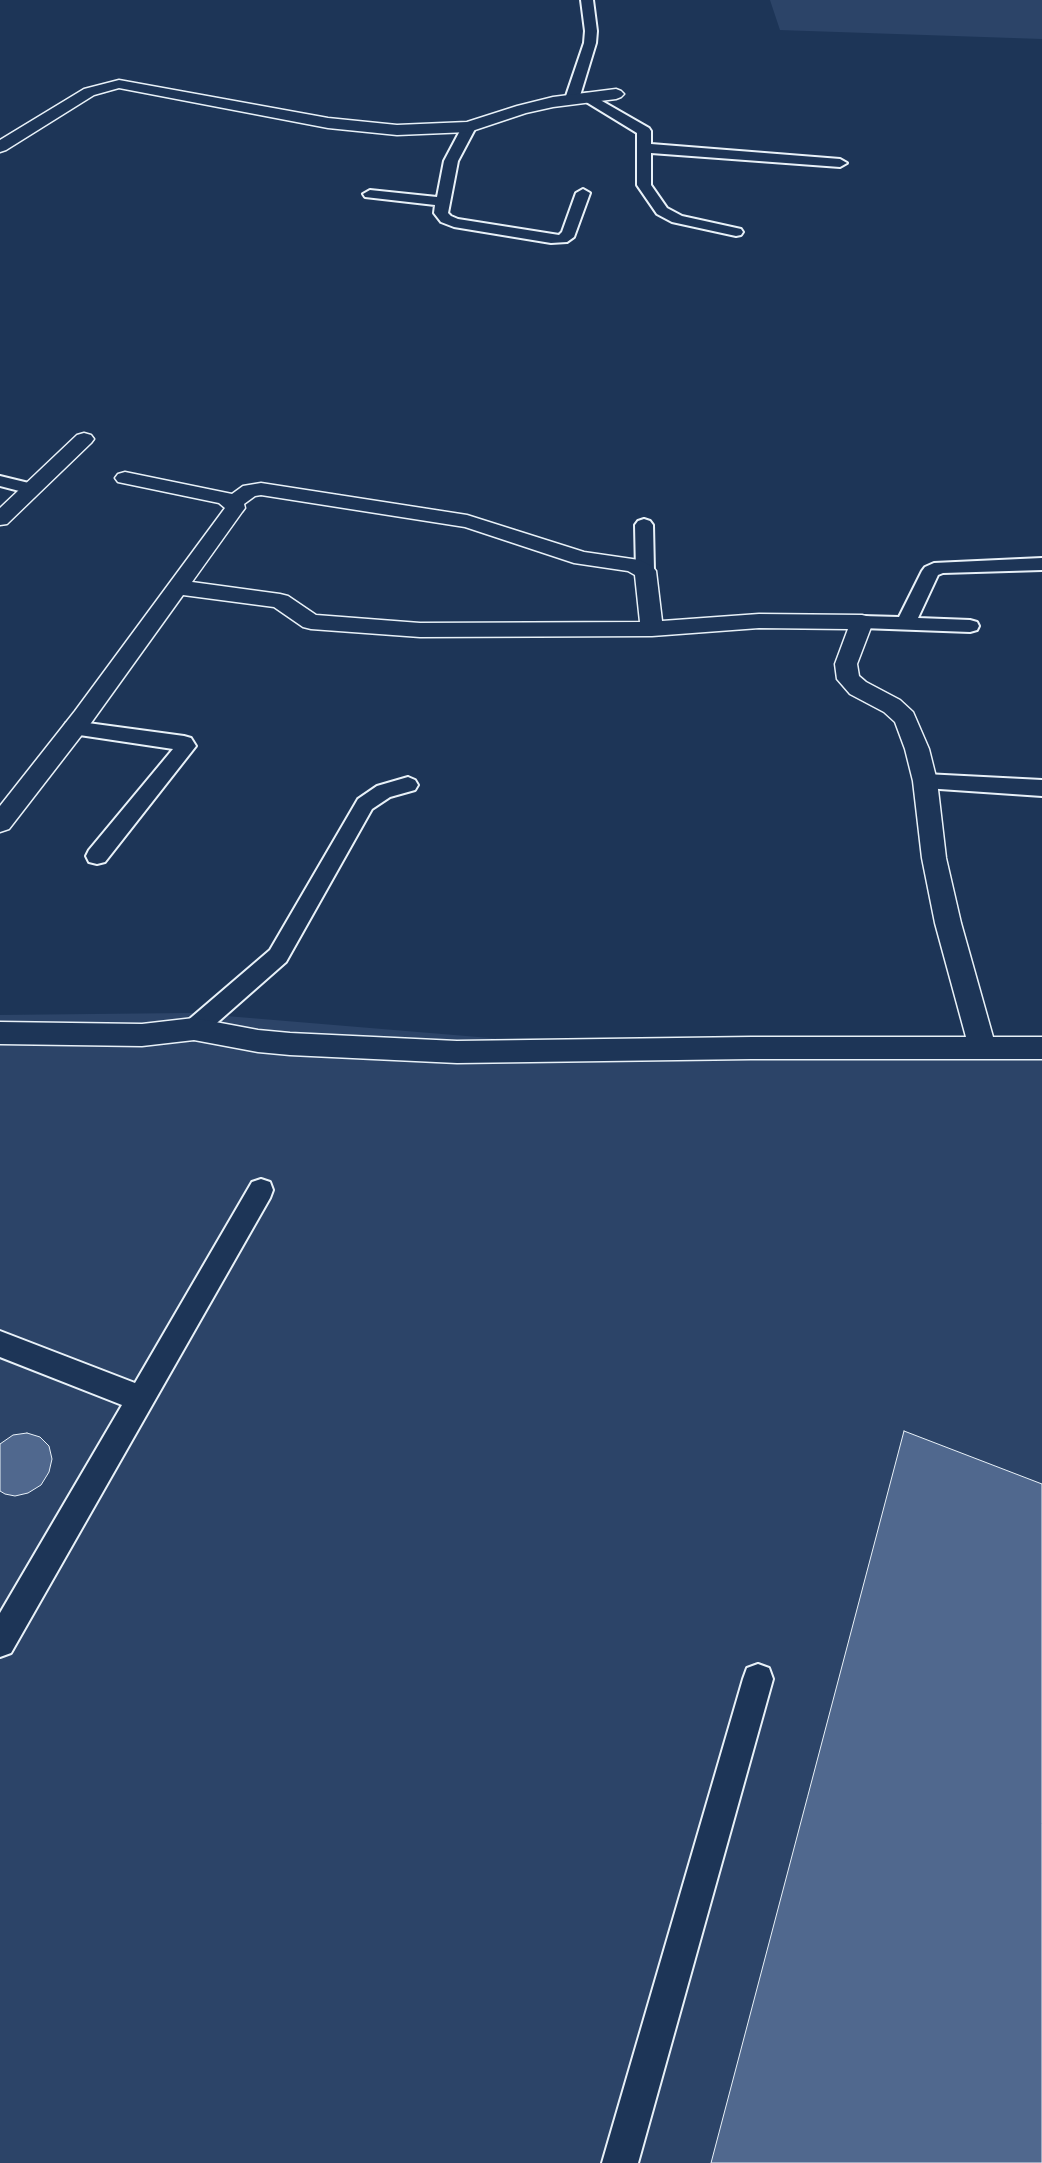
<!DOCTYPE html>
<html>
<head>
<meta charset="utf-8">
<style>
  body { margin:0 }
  canvas { display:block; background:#1d3557 }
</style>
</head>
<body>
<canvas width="1042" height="2163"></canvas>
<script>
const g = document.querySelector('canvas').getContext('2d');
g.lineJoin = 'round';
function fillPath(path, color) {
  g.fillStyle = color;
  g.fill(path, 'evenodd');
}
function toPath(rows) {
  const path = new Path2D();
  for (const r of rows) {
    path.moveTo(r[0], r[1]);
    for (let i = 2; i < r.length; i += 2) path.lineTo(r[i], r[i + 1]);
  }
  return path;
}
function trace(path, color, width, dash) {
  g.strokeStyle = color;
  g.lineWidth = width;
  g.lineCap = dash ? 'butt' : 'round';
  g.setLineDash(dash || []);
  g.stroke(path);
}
fillPath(toPath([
  [770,0,1042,0,1042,39,780,30],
  [190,1013,574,1045,1042,1038,1042,2163,0,2163,0,1015]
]), '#2c4468');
const building = toPath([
  [904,1431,1042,1484,1042,2163,711,2163,904,1431],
  [27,1433,40,1437,49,1446,52,1459,49,1472,41,1485,28,1493,15,1496,5,1494,0,1491,0,1444,13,1435,27,1433]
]);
fillPath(building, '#50688e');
trace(building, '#e8f1f8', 1);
const lane = toPath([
  [581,0,593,0,597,31,596,43,579,99,572,103,565,99,584,43,585,31,581,0],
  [588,93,649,128,651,131,651,144,840,159,847,163,840,167,651,153,651,185,667,208,682,216,741,229,743,232,741,235,736,236,672,222,657,214,637,185,637,133,583,100,581,97,583,94,588,93],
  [469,123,476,127,458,161,448,213,451,216,458,219,559,235,562,232,576,193,583,189,590,193,574,237,567,242,551,243,454,227,441,222,434,213,435,205,365,197,363,194,370,190,437,197,444,161,462,127,469,123],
  [0,476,37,485,40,489,37,493,31,494,0,486,0,476],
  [644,519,650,521,653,525,654,571,651,575,645,577,639,575,636,571,635,525,638,521,644,519],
  [1042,558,1042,570,943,573,938,575,918,618,970,620,977,622,979,626,977,630,970,632,862,628,855,626,853,622,855,618,862,616,899,617,922,571,925,567,934,563,1042,558],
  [73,721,184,736,191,738,196,746,105,862,97,864,89,862,86,856,89,850,173,749,66,733,63,728,66,723,73,721],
  [925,774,1042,780,1042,796,925,788,918,786,915,781,918,776,925,774],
  [408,777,415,780,418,785,415,790,390,797,372,809,286,962,202,1036,194,1039,186,1036,182,1029,186,1022,270,950,358,799,377,786,408,777],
  [261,1179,270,1182,273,1190,270,1198,11,1653,0,1657,0,1613,122,1405,0,1357,0,1331,135,1383,252,1182,261,1179],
  [758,1664,769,1668,773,1679,638,2163,602,2163,743,1679,747,1668,758,1664]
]);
const street = toPath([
  [119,80,328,118,397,125,467,122,517,106,553,97,616,89,621,91,624,94,621,97,616,99,553,107,526,113,469,132,397,135,328,128,119,88,94,95,6,150,0,152,0,140,84,89,119,80],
  [84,433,91,435,94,439,91,443,7,524,0,525,0,508,77,435,84,433],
  [125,472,232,494,243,486,261,483,467,515,584,552,639,560,652,566,656,571,662,621,759,614,862,615,870,617,873,622,857,664,859,676,866,682,900,700,913,712,929,749,937,781,946,858,961,923,993,1037,1042,1037,1042,1059,751,1059,457,1063,290,1055,258,1052,194,1040,142,1046,0,1044,0,1022,142,1024,194,1018,258,1030,290,1033,457,1041,751,1037,966,1037,935,923,922,858,913,781,905,749,895,722,884,712,850,694,837,679,835,664,848,629,759,628,652,636,420,637,311,629,303,627,274,607,183,595,91,723,9,829,0,832,0,806,75,711,225,508,219,503,118,482,115,478,118,474,125,472],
  [261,495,465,527,574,563,628,571,635,575,640,622,420,623,316,615,288,596,280,594,192,582,242,512,245,508,244,504,255,496,261,495]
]);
trace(lane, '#e8f1f8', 4);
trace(street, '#e8f1f8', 3);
fillPath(lane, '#1d3557');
fillPath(street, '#1d3557');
</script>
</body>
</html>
